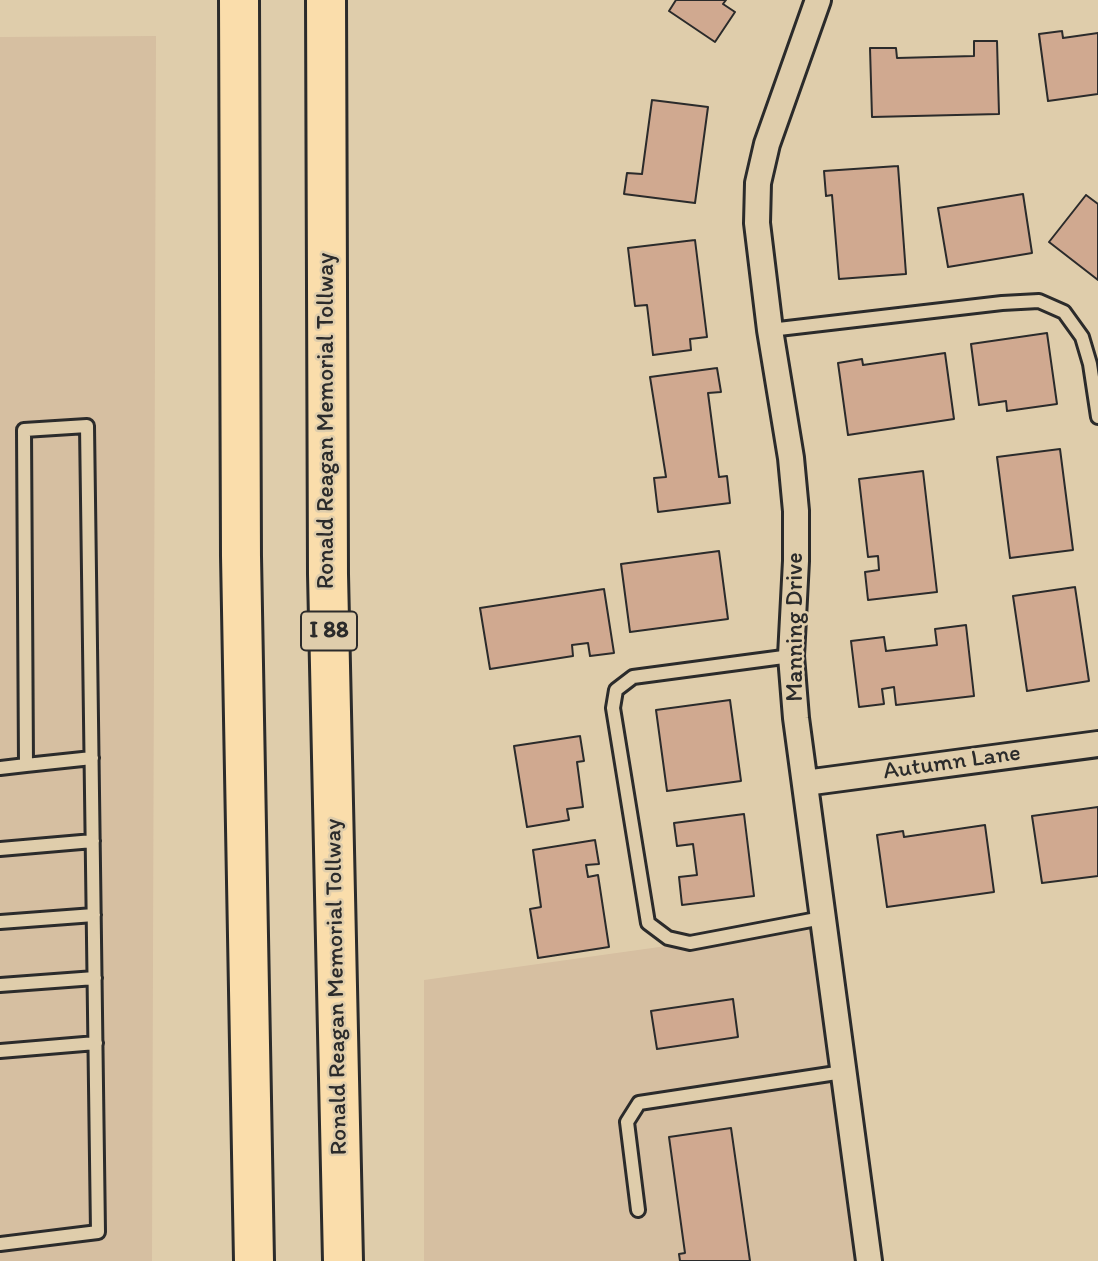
<!DOCTYPE html>
<html>
<head>
<meta charset="utf-8">
<style>
  body { margin:0 }
  canvas { display:block; background:#dfcdab }
</style>
</head>
<body>
<canvas width="1098" height="1261"></canvas>
<script>
const g = document.querySelector('canvas').getContext('2d');
g.lineJoin = 'round';
function fillPath(path, color) {
  g.fillStyle = color;
  g.fill(path, 'evenodd');
}
function toPath(rows) {
  const path = new Path2D();
  for (const r of rows) {
    path.moveTo(r[0], r[1]);
    for (let i = 2; i < r.length; i += 2) path.lineTo(r[i], r[i + 1]);
  }
  return path;
}
function trace(path, color, width, dash) {
  g.strokeStyle = color;
  g.lineWidth = width;
  g.lineCap = dash ? 'butt' : 'round';
  g.setLineDash(dash || []);
  g.stroke(path);
}
function label(font, color, halo, rows, align = 'center') {
  g.font = font + ' Itim,sans-serif';
  g.lineWidth = 5;
  g.setLineDash([]);
  g.textBaseline = 'middle';
  g.strokeStyle = halo;
  g.fillStyle = color;
  for (const [text, x, y, turn = 0] of rows) {
    g.save();
    g.translate(x, y);
    g.rotate((+turn || 0) * Math.PI / 180);
    g.textAlign = isNaN(turn) ? turn : align;
    if (halo) g.strokeText(text, 0, 0);
    g.fillText(text, 0, 0);
    g.restore();
  }
}
fillPath(toPath([
  [156,36,152,1261,0,1261,0,37],
  [816,925,861,1261,424,1261,424,980]
]), '#d6bfa1');
const building = toPath([
  [676,0,726,0,723,4,735,12,715,42,669,11,676,0],
  [1062,31,1063,38,1098,33,1098,94,1048,101,1039,34,1062,31],
  [974,41,997,41,999,114,872,117,870,48,896,48,897,58,974,56,974,41],
  [652,100,708,107,695,203,624,194,627,173,642,174,652,100],
  [898,166,906,274,839,279,832,195,826,196,824,171,898,166],
  [1023,194,1032,253,948,267,938,208,1023,194],
  [1086,195,1098,204,1098,280,1049,242,1086,195],
  [695,240,707,337,690,339,691,350,653,355,647,305,635,306,628,248,695,240],
  [1047,333,1057,404,1007,411,1006,401,979,405,971,344,1047,333],
  [945,353,954,419,848,435,838,363,862,359,863,365,945,353],
  [717,368,721,392,708,393,719,477,727,476,730,503,658,512,654,478,666,477,650,377,717,368],
  [1060,449,1073,550,1010,558,997,457,1060,449],
  [923,471,937,592,868,600,865,572,879,570,878,556,868,557,859,479,923,471],
  [719,551,728,619,630,632,621,564,719,551],
  [1075,587,1089,681,1027,691,1013,596,1075,587],
  [604,589,614,653,590,656,588,643,572,645,573,656,490,669,480,608,604,589],
  [966,625,974,696,896,705,894,687,882,689,884,704,859,707,851,641,884,637,886,651,937,645,935,629,966,625],
  [730,700,741,781,667,791,656,710,730,700],
  [580,736,584,761,577,762,583,807,567,809,569,820,527,827,514,746,580,736],
  [1098,807,1098,876,1042,883,1032,816,1098,807],
  [744,814,754,896,682,905,679,877,697,875,693,844,677,846,674,823,744,814],
  [985,825,994,892,887,907,877,835,903,831,904,837,985,825],
  [595,840,599,864,586,865,588,877,598,875,609,947,538,958,530,909,541,907,533,850,595,840],
  [733,999,738,1037,657,1049,651,1011,733,999],
  [731,1128,750,1261,680,1261,679,1254,685,1253,669,1137,731,1128]
]);
fillPath(building, '#d0a990');
trace(building, '#2b2b2b', 2);
const service = toPath([
  [770,330,1002,303,1039,301,1064,312,1082,337,1090,364,1098,417],
  [791,656,633,677,616,690,613,708,648,923,668,938,690,943,822,918],
  [26,765,92,758],
  [0,768,26,765,24,430,87,426,98,1232,0,1244],
  [0,849,93,841],
  [0,922,94,915],
  [0,985,95,978],
  [0,1051,96,1043],
  [638,1210,627,1122,639,1103,843,1072]
]);
const minor = toPath([
  [818,0,767,144,758,183,757,223,770,330,791,458,796,511,796,561,791,656,796,718,869,1261],
  [805,783,1098,744]
]);
const motorway = toPath([
  [239,0,241,556,254,1261],
  [326,0,328,574,343,1261]
]);
trace(service, '#2b2b2b', 18);
trace(minor, '#2b2b2b', 30);
trace(motorway, '#2b2b2b', 44);
trace(service, '#dfcdab', 12);
trace(minor, '#dfcdab', 24);
trace(motorway, '#faddab', 38);
for (const [x, y, w] of [
  [329,631,56]
]) {
  const box = new Path2D();
  box.roundRect(x - w / 2, y - 19.5, w, 39, 5);
  g.fillStyle = '#dfcdab';
  g.fill(box);
  trace(box, '#2b2b2b', 2);
}
label('bold 23px', '#2b2b2b', null, [
  ["I 88",329,631]
]);
label('24px', '#2b2b2b', '#dfcdab', [
  ["Ronald Reagan Memorial Tollway",327,421,-90],
  ["Manning Drive",796,627,-90],
  ["Autumn Lane",952,763,-8],
  ["Ronald Reagan Memorial Tollway",337,987,-91]
]);
</script>
</body>
</html>
